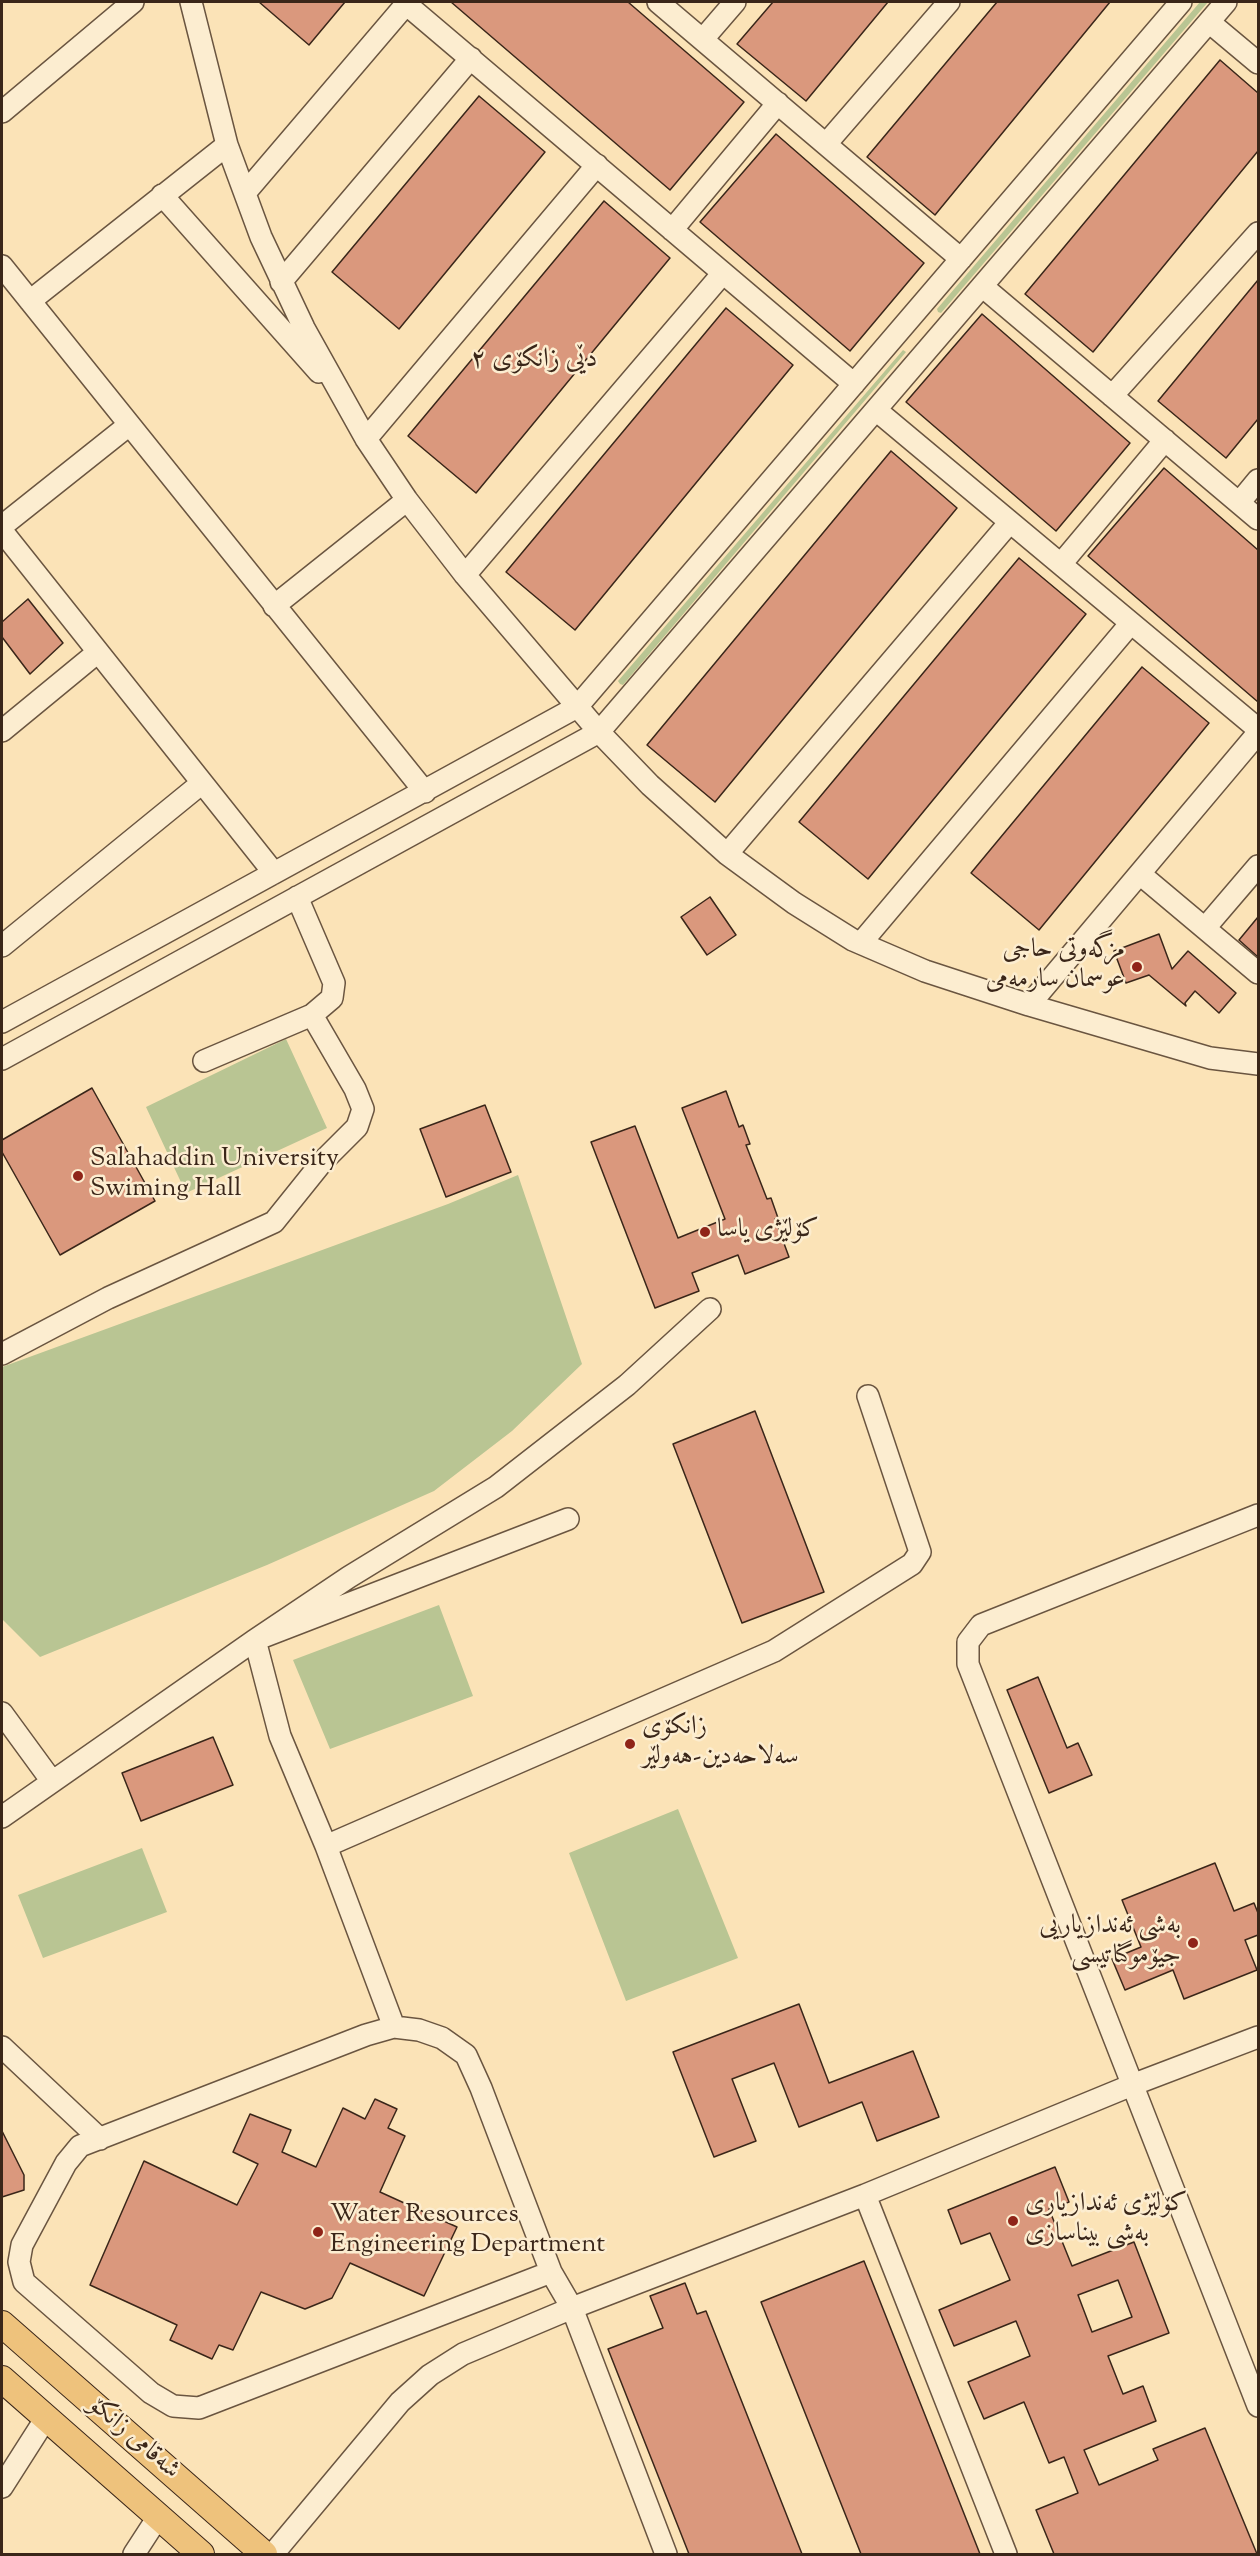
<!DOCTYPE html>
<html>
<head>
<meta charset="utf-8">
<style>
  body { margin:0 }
  #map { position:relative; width:1260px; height:2556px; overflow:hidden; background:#fbe3b7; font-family:"Sorts Mill Goudy",serif }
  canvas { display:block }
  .frame { position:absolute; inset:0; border:3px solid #3a2619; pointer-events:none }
</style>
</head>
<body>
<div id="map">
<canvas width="1260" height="2556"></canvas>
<div class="frame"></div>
</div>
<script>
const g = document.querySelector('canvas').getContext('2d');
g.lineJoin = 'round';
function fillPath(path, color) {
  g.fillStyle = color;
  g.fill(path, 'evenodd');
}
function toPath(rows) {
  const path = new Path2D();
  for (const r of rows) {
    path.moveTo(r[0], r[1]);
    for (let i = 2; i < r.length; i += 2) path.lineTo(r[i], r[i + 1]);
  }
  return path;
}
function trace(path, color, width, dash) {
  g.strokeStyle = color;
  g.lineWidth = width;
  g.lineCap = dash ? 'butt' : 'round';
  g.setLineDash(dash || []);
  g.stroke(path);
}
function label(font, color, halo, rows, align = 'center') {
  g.font = font + ' "Sorts Mill Goudy",Amiri,serif';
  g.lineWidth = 5;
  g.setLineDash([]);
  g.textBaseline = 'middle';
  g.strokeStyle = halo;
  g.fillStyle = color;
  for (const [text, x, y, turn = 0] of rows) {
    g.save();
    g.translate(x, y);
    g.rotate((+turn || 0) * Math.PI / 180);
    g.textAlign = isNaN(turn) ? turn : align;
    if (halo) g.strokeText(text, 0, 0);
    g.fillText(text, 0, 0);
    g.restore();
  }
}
fillPath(toPath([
  [1200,2,1208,2,941,313,938,312,937,309],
  [903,350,906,352,623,685,620,684,618,681],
  [286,1039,327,1128,186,1193,146,1107],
  [518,1175,582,1364,512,1431,434,1491,267,1565,40,1657,2,1619,2,1367,448,1204],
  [439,1605,473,1696,330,1749,293,1660],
  [678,1809,738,1958,626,2001,569,1853],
  [142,1848,167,1912,43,1958,18,1895]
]), '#b9c593');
const building = toPath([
  [259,2,345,2,309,45,259,2],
  [451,2,628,2,744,102,670,190,451,2],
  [773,2,888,2,806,101,737,44,773,2],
  [997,2,1110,2,935,215,867,157,997,2],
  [1220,60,1258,93,1258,151,1093,352,1025,294,1220,60],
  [479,96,545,152,399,329,332,272,479,96],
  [776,134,924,263,850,351,700,222,776,134],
  [604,201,670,258,476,493,408,436,604,201],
  [1258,280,1258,419,1226,458,1158,401,1258,280],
  [726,308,793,365,575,630,506,572,726,308],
  [982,314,1130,443,1056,531,906,402,982,314],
  [891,451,957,508,715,802,647,745,891,451],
  [1164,468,1258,550,1258,702,1088,556,1164,468],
  [1019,558,1086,614,868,879,799,822,1019,558],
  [28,599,63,643,30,674,2,637,2,622,28,599],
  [1142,667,1209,723,1039,930,971,873,1142,667],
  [710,897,736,935,707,955,681,917,710,897],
  [1258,917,1258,957,1239,940,1258,917],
  [1159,934,1172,969,1188,951,1236,993,1219,1013,1195,991,1185,1003,1186,1006,1149,975,1126,983,1114,951,1159,934],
  [92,1088,155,1201,60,1255,2,1152,2,1140,92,1088],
  [726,1091,739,1127,743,1125,750,1144,746,1145,767,1199,771,1198,778,1218,775,1219,789,1257,745,1274,738,1255,692,1273,699,1291,655,1308,591,1142,635,1126,678,1238,725,1219,682,1108,726,1091],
  [485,1105,511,1172,446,1197,420,1129,485,1105],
  [755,1411,824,1592,742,1623,673,1444,755,1411],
  [1038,1677,1067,1748,1078,1743,1092,1775,1049,1793,1007,1690,1038,1677],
  [213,1737,233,1785,141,1821,122,1773,213,1737],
  [1215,1863,1234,1911,1254,1903,1258,1913,1258,1935,1245,1940,1257,1970,1184,1999,1173,1970,1125,1990,1112,1959,1141,1947,1122,1900,1215,1863],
  [799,2004,829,2083,913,2051,939,2117,877,2141,862,2102,799,2127,774,2063,732,2079,756,2141,714,2157,673,2052,799,2004],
  [375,2099,397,2109,388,2128,405,2136,380,2192,457,2227,424,2296,350,2263,332,2298,305,2309,261,2292,233,2350,219,2345,212,2359,170,2340,177,2325,90,2285,144,2161,237,2205,258,2164,233,2152,250,2114,291,2130,282,2152,316,2167,343,2108,365,2119,375,2099],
  [2,2131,24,2175,24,2190,2,2197,2,2131],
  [1055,2167,1069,2202,1049,2209,1072,2266,1134,2242,1169,2333,1108,2356,1123,2394,1143,2386,1156,2421,1084,2450,1099,2485,1158,2460,1153,2449,1205,2428,1257,2554,1054,2554,1036,2510,1078,2493,1064,2457,1049,2463,1024,2402,984,2419,968,2382,1030,2356,1016,2321,954,2346,939,2310,1010,2280,990,2233,961,2244,948,2210,1055,2167],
  [1118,2280,1132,2317,1092,2332,1078,2295,1118,2280],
  [864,2261,980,2554,861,2554,761,2302,864,2261],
  [685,2283,697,2314,706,2311,802,2554,689,2554,608,2349,663,2328,650,2296,685,2283]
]);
fillPath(building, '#da987d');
trace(building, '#3a2619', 1.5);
const minor = toPath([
  [191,2,227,145,261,237,304,328,366,439,407,500,465,575,599,732,650,785,727,854,794,903,853,940,925,971,1029,1005,1210,1058,1258,1064],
  [658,2,961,259],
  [406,4,854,384],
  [1209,22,1258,63],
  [703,39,735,2],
  [2,112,133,2],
  [826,144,949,2],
  [245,193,408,2],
  [162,195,319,372],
  [672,230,778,103],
  [2,266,425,792],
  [281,282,471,58],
  [982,286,1258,519],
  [30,301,227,145],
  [1112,396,1258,233],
  [876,410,1258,729],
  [366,439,597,165],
  [1239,503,1258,480],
  [2,526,129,425],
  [2,531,274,873],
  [1061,564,1165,440],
  [465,575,723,273],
  [274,606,407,500],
  [2,731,98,652],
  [727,854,1010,522],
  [1140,874,1258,973],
  [1205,928,1258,866],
  [861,943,1131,623],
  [2,946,202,783],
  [1029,1005,1258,733],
  [2,1022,577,707,1181,2],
  [2,1059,599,732,1226,2],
  [204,1061,312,1015,332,998,334,983,297,897],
  [2,1354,108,1298,274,1222,323,1161,357,1127,363,1109,355,1089,312,1015],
  [1258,1515,981,1625,968,1642,968,1664,1258,2406],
  [568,1519,255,1640,280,1736,326,1846,774,1651,912,1564,920,1552,868,1396],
  [2,1713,51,1780],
  [2,1817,255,1640,349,1577,496,1487,627,1385,710,1309],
  [326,1846,394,2027],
  [2,2047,100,2139],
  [865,2195,1006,2554],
  [551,2272,199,2408,173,2406,151,2393,24,2282,19,2262,22,2245,66,2163,80,2146,366,2035,394,2027,419,2030,442,2038,466,2055,481,2088,551,2272,572,2308,666,2554],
  [2,2487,46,2418],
  [134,2554,158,2517],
  [273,2554,400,2402,430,2375,463,2354,572,2308,865,2195,1132,2085,1258,2037]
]);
const major = toPath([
  [2,2324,264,2554],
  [2,2379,201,2554]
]);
trace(minor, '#6a5540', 24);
trace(major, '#3a2619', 28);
trace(minor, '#fcedd0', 21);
trace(major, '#eec27c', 26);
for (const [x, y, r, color] of [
  [1137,967,6,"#8f2418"],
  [78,1176,6,"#8f2418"],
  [705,1232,6,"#8f2418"],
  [630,1744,6,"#8f2418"],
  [1193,1943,6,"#8f2418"],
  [1013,2221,6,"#8f2418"],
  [318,2232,6,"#8f2418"]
]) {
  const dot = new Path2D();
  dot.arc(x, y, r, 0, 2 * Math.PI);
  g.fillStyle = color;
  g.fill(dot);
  trace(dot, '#fcedd0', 2);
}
label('26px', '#3a2619', '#fcedd0', [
  ["مزگەوتی حاجی",1125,952,"right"],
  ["عوسمان سارمەمی",1125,982,"right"],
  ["Salahaddin University",90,1161],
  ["Swiming Hall",90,1191],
  ["کۆلێژی یاسا",717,1232],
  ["زانکۆی",642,1729],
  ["سەلاحەدین-هەولێر",642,1759],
  ["بەشی ئەندازیاریی",1181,1928,"right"],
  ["جیۆموگناتیسی",1181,1958,"right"],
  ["کۆلێژی ئەندازیاری",1025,2206],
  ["بەشی بیناسازی",1025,2236],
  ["Water Resources",330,2217],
  ["Engineering Department",330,2247]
], 'left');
label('26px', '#3a2619', '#fcedd0', [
  ["شەقامی زانکۆ",133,2439,41]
]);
label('27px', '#3a2619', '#fcedd0', [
  ["دێی زانکۆی ٢",534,361]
]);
</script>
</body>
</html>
